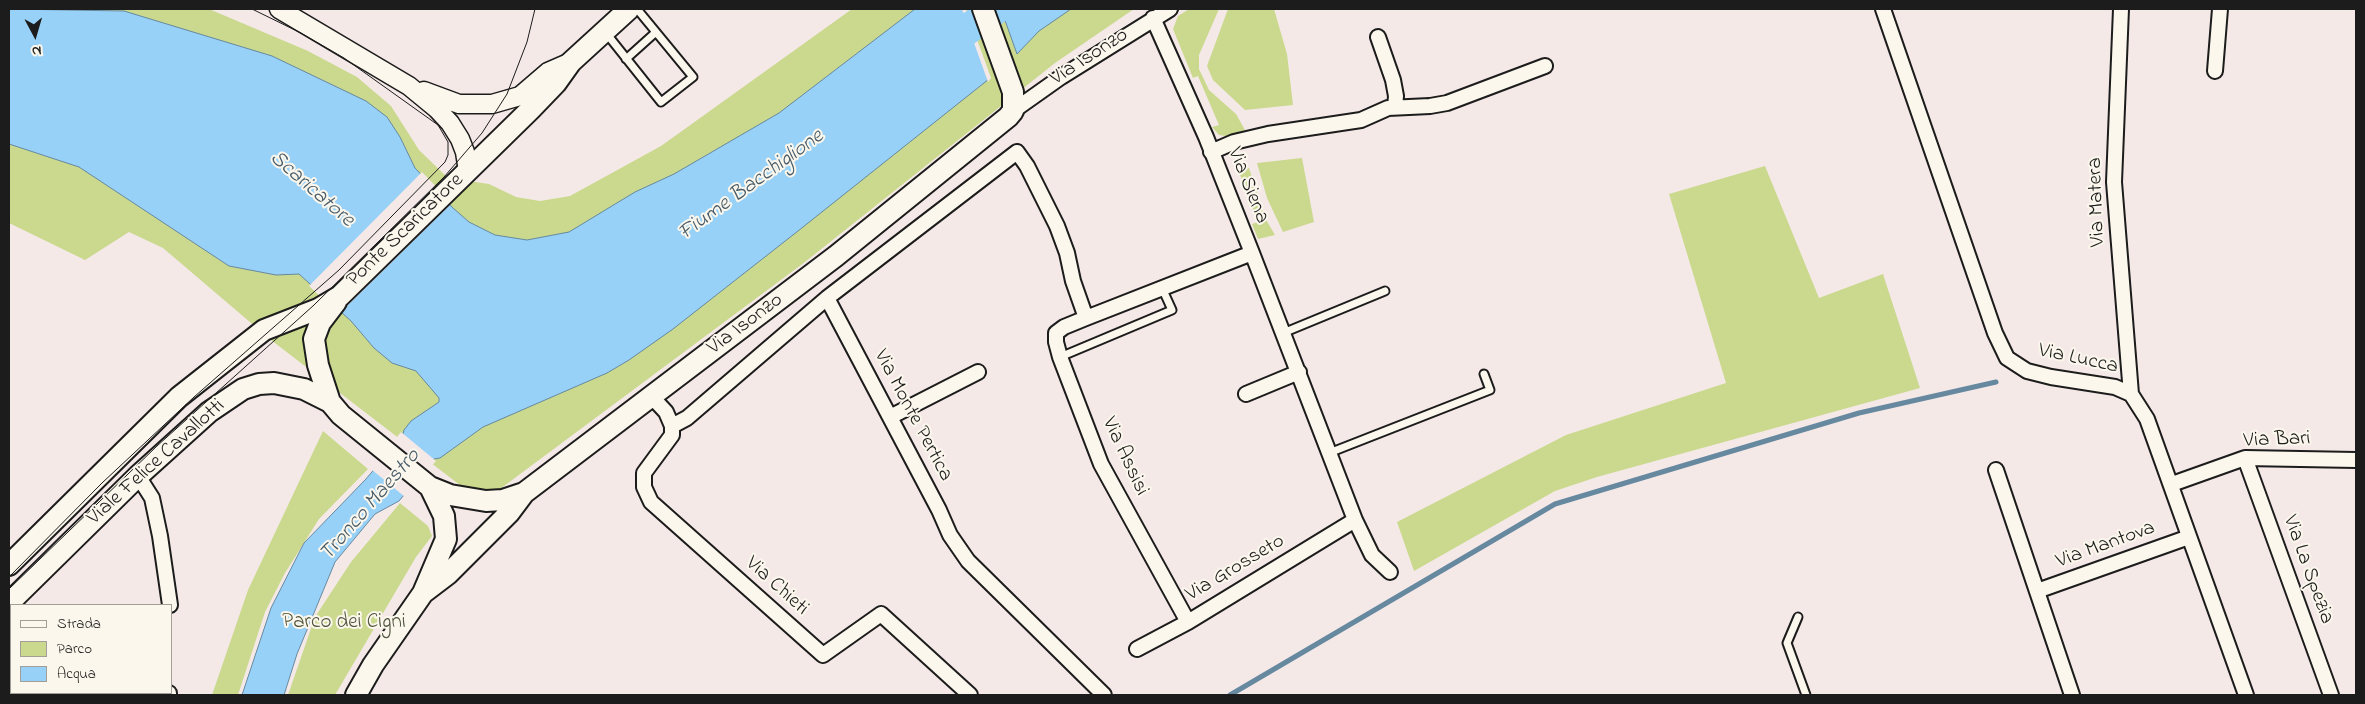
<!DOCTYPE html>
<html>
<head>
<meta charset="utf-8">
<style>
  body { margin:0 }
  #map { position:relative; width:2365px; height:704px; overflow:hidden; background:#f5e9e8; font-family:"Indie Flower",sans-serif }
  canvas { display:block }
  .frame { position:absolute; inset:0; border:10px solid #1c1c1c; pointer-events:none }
  .legend { position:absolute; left:10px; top:604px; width:162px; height:90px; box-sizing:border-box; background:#fbf7ec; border:1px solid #a29f99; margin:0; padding:6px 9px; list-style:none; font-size:15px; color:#1c1c1c }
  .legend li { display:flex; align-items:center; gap:10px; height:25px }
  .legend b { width:25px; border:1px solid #a29f99 }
  .north { position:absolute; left:10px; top:10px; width:50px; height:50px; -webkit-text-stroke:4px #fbf7ec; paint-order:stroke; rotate:174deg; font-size:14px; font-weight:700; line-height:20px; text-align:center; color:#1c1c1c }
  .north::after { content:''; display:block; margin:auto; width:18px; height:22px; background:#1c1c1c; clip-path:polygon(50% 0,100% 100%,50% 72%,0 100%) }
</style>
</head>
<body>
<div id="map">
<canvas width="2365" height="704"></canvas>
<div class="frame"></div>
<ul class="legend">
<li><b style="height:6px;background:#fbf7ec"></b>Strada</li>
<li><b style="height:14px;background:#cad98d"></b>Parco</li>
<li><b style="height:14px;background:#98d1f8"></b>Acqua</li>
</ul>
<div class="north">N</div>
</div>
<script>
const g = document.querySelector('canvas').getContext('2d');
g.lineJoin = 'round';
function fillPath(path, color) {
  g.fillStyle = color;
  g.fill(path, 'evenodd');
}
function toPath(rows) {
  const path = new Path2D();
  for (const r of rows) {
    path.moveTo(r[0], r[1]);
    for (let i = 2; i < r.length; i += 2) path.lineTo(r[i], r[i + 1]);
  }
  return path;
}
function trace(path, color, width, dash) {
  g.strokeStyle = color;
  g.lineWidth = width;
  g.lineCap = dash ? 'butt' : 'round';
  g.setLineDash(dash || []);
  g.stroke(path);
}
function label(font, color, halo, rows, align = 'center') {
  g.font = font + ' "Indie Flower",sans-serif';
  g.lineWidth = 4;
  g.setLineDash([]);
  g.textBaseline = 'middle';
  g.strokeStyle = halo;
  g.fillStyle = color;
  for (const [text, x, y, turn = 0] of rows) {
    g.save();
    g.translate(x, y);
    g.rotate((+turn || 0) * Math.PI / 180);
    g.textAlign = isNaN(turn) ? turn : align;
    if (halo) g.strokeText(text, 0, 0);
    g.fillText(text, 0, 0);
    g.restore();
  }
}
fillPath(toPath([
  [9,9,209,9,308,51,357,77,391,106,419,150,448,178,489,184,516,197,540,201,570,196,661,146,852,9,1134,9,1055,63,805,262,496,492,465,489,271,340,163,248,129,232,85,260,9,223],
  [1189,9,1219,9,1199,55,1199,69,1209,90,1236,114,1245,130,1226,136,1219,135,1212,127,1219,125,1198,76,1193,78,1173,29,1178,16],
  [1228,9,1274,9,1287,54,1293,105,1245,110,1213,80,1207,66],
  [1302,158,1314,222,1283,232,1267,198,1257,163],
  [1765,166,1819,298,1883,274,1920,388,1597,477,1555,491,1414,571,1397,522,1566,435,1726,383,1669,194],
  [1249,168,1265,218,1275,235,1258,239,1252,224,1258,222,1239,172],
  [323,431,368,469,319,519,285,573,265,612,238,695,212,695,248,590],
  [400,503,428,526,432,536,416,557,335,695,288,695,315,617,351,562]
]), '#cad98d');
const water = toPath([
  [9,9,124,11,272,56,366,101,387,117,400,137,415,168,453,208,469,222,495,235,527,240,569,232,635,192,674,174,779,113,915,9,964,9,989,79,798,231,673,329,629,360,607,373,483,427,440,458,434,459,399,501,375,514,335,562,297,654,284,695,242,695,271,608,304,543,365,480,402,437,404,430,411,421,439,402,439,398,416,371,392,363,374,348,351,321,299,274,276,275,229,266,79,167,9,144,9,9],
  [1001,9,1071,9,1039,31,1017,54,1001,9]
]);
fillPath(water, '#98d1f8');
trace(water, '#6689a0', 1);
fillPath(toPath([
  [962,9,966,9,991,78,988,82],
  [422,172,452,203,339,314,309,286],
  [401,432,436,461,405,497,371,469]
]), '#f5e9e8');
trace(toPath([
  [1230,695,1555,504,1859,413,1996,382]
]), '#6689a0', 5);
trace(toPath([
  [936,52,996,9]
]), '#98d1f8', 31);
const service = toPath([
  [606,33,661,102,693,77,637,9],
  [626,59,656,32],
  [1283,333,1385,291],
  [1060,357,1172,310,1162,288],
  [1329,453,1490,390,1484,374],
  [1798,617,1787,643,1806,695]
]);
const minor = toPath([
  [1883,9,1995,333,2007,358,2027,371,2051,377,2115,387,2131,394,2147,419,2246,695],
  [2121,9,2114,182,2131,394],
  [1153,18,1206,137,1252,253,1355,520,1372,555,1390,572],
  [1378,37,1393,80,1396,96,1395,107],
  [2215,71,2220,9],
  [1013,111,1061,77,1170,9],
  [1211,152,1234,142,1268,134,1361,120,1388,108,1430,106,1447,103,1545,66],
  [827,298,939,510,950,535,968,561,1104,695],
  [1246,394,1299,372],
  [652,397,666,412,672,426,672,435,644,473,644,487,651,502,823,655,881,614,970,695],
  [890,417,978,372],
  [672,426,687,418,827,298,1017,152,1027,166,1057,226,1067,253,1073,281,1086,318],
  [2245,458,2331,695],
  [1996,470,2072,695],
  [138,476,152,498,160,536,170,605],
  [2172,484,2245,458,2356,460],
  [2037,591,2189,537],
  [1188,622,1101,464,1060,357,1056,342,1056,333,1064,327,1086,318,1252,253],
  [1137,649,1188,622,1355,520],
  [169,695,169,693]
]);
const tertiary = toPath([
  [279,9,409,86,437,109,450,123,460,139,465,152,468,171],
  [424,91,459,104,492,104,520,96,548,72,571,62]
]);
const secondary = toPath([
  [330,402,318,365,314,339,320,323,336,302],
  [430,487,450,495,486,501,503,500,524,493],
  [9,565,179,397,264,330,318,309,340,296,531,109,556,83,571,62,629,9],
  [9,603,138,476,209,412,243,389,259,384,274,383,304,389,330,402,341,415,430,487,444,516,446,539,423,593],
  [356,695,373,665,423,593,448,574,509,513,524,493,836,256,1008,117,1013,111,1013,92,983,9]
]);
trace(service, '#1c1c1c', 11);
trace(minor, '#1c1c1c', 18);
trace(tertiary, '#1c1c1c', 21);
trace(secondary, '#1c1c1c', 24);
trace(service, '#fbf7ec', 7);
trace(minor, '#fbf7ec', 14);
trace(tertiary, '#fbf7ec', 18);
trace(secondary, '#fbf7ec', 20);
trace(toPath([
  [9,577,102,483,194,397,339,270,445,162,448,155,448,142,438,125,344,58,301,33,252,9],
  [9,589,157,446,314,305,444,177,482,133,507,94,527,42,535,9]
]), '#1c1c1c', 1);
label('21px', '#1c1c1c', '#fbf7ec', [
  ["Via Isonzo",1090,58,-33],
  ["Via Siena",1247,186,68],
  ["Via Matera",2098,202,-92],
  ["Ponte Scaricatore",406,231,-44],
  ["Via Isonzo",746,325,-37],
  ["Via Lucca",2078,360,12],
  ["Via Monte Pertica",912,416,62],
  ["Via Bari",2277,441,-2],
  ["Via Assisi",1124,457,65],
  ["Viale Felice Cavallotti",157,463,-42],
  ["Via Mantova",2106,546,-20],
  ["Via Grosseto",1236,569,-31],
  ["Via La Spezia",2307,570,70],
  ["Via Chieti",776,587,42]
]);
label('21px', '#50553e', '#fbf7ec', [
  ["Parco dei Cigni",344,624]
]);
label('italic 22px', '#475b69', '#fbf7ec', [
  ["Fiume Bacchiglione",752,186,-36],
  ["Scaricatore",311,190,41],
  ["Tronco Maestro",371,506,-49]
]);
</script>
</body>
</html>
